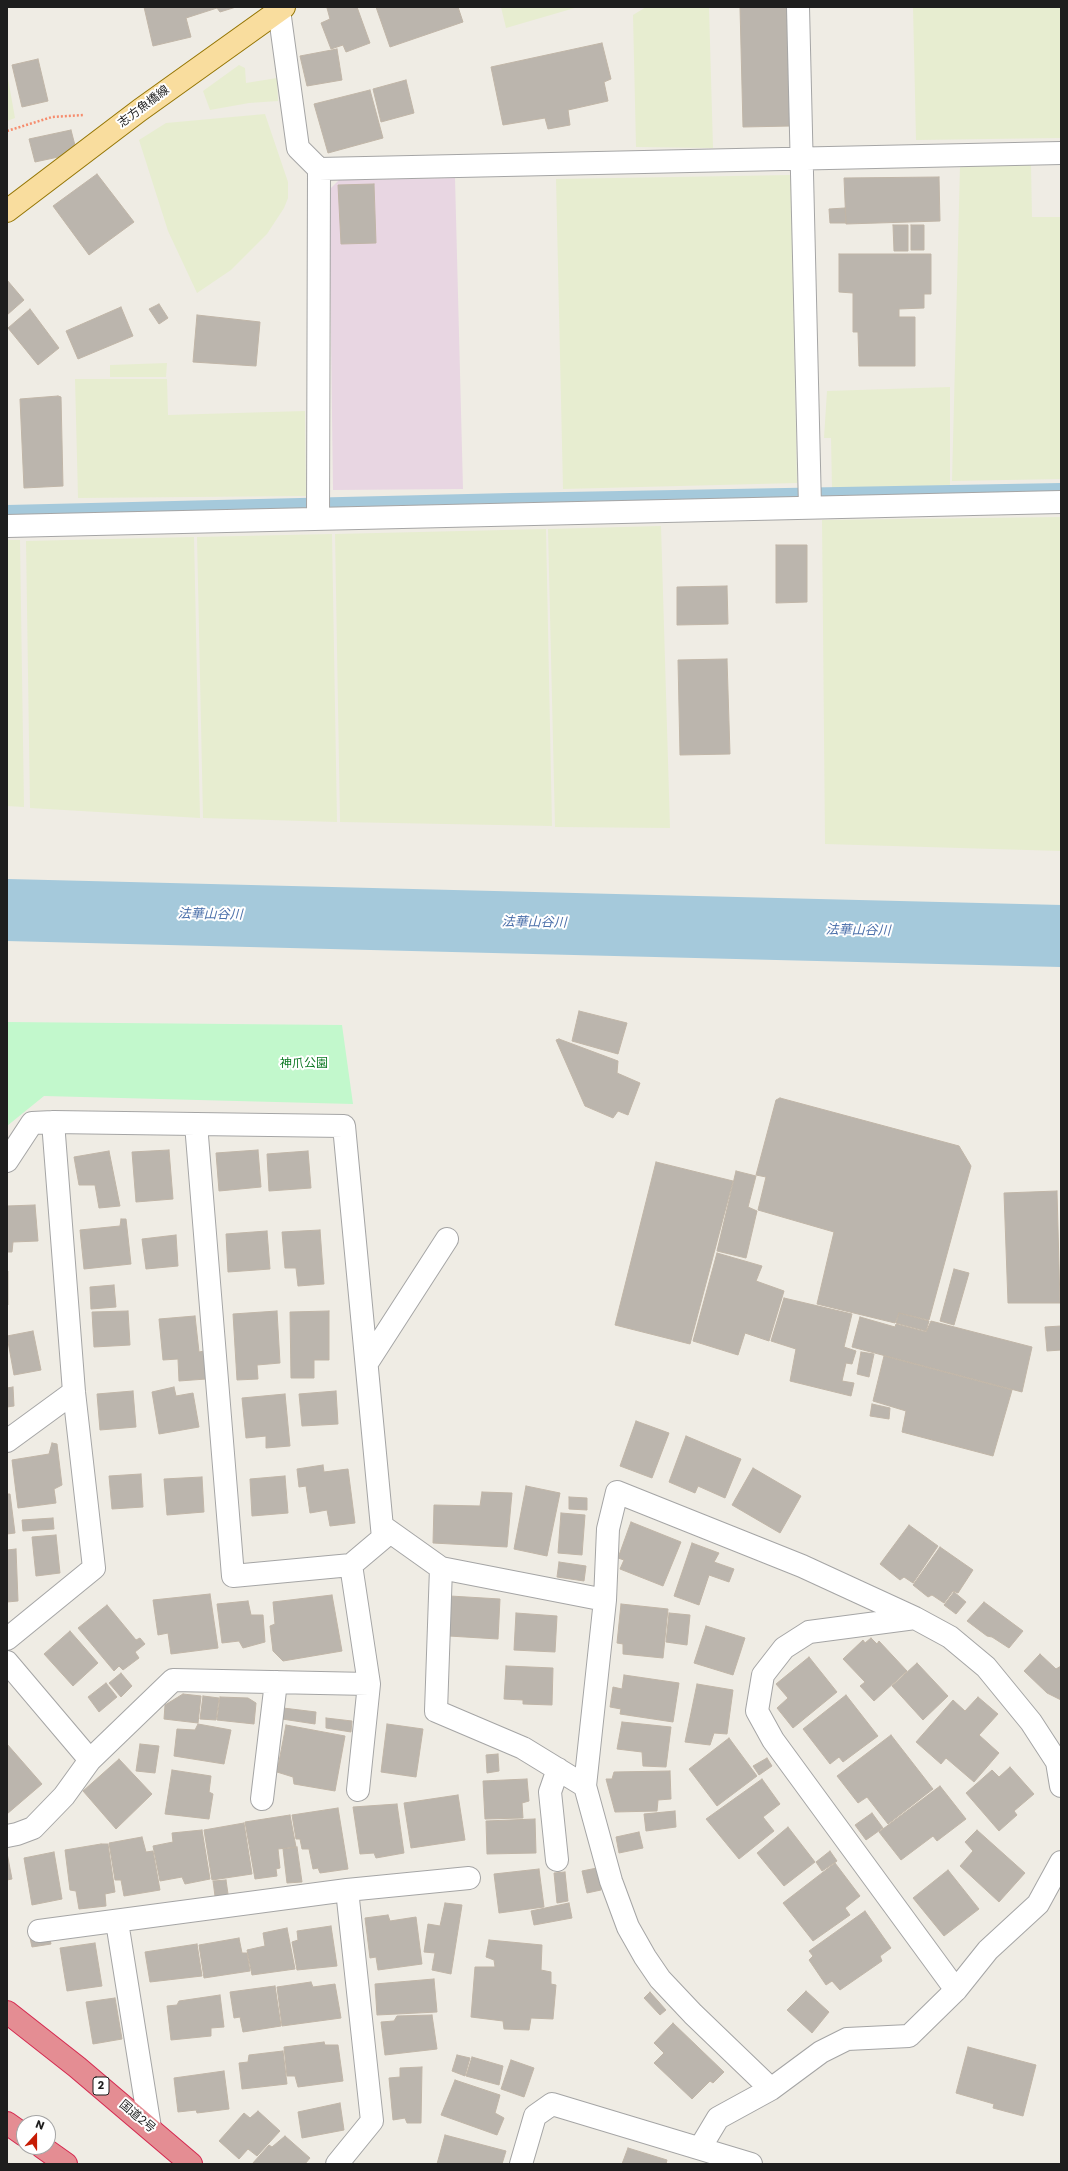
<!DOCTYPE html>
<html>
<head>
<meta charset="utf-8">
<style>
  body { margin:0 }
  #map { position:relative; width:1068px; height:2171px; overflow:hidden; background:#efece4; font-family:Poppins,sans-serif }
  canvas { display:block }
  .frame { position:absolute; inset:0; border:8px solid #1e1e1e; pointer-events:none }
  .north { position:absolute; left:16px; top:2115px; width:40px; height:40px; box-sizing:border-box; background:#fff; border:1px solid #a5a5a5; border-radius:50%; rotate:21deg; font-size:11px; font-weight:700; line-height:16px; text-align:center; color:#1e1e1e }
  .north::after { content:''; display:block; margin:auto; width:14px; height:18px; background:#c61c05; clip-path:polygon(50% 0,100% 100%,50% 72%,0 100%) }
</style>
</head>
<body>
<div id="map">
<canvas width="1068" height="2171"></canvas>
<div class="frame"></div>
<div class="north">N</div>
</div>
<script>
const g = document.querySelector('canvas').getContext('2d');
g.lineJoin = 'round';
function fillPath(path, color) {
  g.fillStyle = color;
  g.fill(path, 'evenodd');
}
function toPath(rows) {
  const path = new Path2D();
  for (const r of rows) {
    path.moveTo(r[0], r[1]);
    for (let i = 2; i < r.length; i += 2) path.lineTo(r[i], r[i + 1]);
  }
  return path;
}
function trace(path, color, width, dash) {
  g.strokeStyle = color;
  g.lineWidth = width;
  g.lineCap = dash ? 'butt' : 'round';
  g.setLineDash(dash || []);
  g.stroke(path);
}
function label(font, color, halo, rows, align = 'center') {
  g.font = font + ' Poppins,"Noto Sans JP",sans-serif';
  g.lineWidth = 4;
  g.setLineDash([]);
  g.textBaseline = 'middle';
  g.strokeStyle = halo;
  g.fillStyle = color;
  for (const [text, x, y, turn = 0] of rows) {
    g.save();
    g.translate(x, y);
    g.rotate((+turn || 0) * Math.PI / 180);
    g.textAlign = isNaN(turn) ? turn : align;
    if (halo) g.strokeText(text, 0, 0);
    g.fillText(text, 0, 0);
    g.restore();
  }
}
fillPath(toPath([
  [455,178,463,489,333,490,329,190,339,180]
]), '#e8d6e2');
fillPath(toPath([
  [501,7,578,7,506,28],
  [646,7,709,7,713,148,636,147,633,15],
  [913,7,1061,7,1061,138,916,140],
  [239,65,245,68,246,83,277,78,278,101,249,103,210,110,203,91],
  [7,73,15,118,7,121],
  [265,114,288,182,288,198,284,208,267,234,231,270,197,293,168,231,139,140,166,123],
  [1031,165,1032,217,1061,217,1061,479,952,481,960,166],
  [791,175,797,483,563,489,556,179],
  [167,363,166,377,110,377,110,365],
  [75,379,167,379,168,415,305,411,306,496,78,498],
  [950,387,950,486,832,488,831,438,824,438,827,391],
  [1061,517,1061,851,825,844,822,520],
  [661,526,670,828,555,827,548,529],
  [546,529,552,826,340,822,335,534],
  [332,534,337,822,203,818,197,537],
  [194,537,200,818,30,808,26,541],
  [7,540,20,540,24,807,7,806]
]), '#e7edd0');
fillPath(toPath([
  [7,1022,342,1025,353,1104,44,1096,7,1126]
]), '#c2f8cc');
trace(toPath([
  [7,510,510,498,1061,488]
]), '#a5c9db', 10);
trace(toPath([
  [7,910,1061,936]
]), '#a5c9db', 62);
const building = toPath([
  [144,7,236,7,220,12,217,8,186,18,191,37,153,46,144,7],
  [331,7,357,7,370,43,346,52,343,45,331,49,321,23,330,19,327,8,331,7],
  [376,7,458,7,463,22,390,47,376,7],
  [740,7,787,7,791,126,743,127,740,7],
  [602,43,611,79,604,82,608,101,568,110,570,125,548,129,545,118,503,125,491,67,602,43],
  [337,49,342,80,307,86,300,56,337,49],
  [38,59,48,101,22,107,12,65,38,59],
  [406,80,414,113,381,122,373,89,406,80],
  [370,90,383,138,328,153,314,104,370,90],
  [71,130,77,153,35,162,29,139,71,130],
  [97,174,134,222,89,255,53,206,97,174],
  [939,177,940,221,846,224,844,178,939,177],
  [374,184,376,243,341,244,338,185,374,184],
  [845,208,846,223,830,223,829,209,845,208],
  [893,225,908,225,908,251,894,251,893,225],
  [911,225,924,225,924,250,911,250,911,225],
  [839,254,931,254,931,294,924,294,924,308,899,309,899,317,915,317,915,366,859,366,858,332,853,332,853,293,839,292,839,254],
  [7,280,24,300,7,315,7,280],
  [159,304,168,318,159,324,149,309,159,304],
  [121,307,133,336,78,359,66,331,121,307],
  [30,309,59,348,38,365,8,328,30,309],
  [197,315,260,322,256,366,193,362,197,315],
  [58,396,61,397,63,486,24,488,20,399,58,396],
  [776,545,807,545,807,602,776,603,776,545],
  [727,586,728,624,677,625,677,587,727,586],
  [727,659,730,754,680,755,678,660,727,659],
  [579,1011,627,1023,618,1054,572,1041,579,1011],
  [559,1039,618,1061,617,1073,640,1083,628,1115,618,1111,613,1118,585,1106,556,1040,559,1039],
  [780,1098,959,1146,971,1166,929,1320,899,1313,895,1323,817,1304,834,1232,758,1210,766,1177,756,1175,776,1100,780,1098],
  [169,1150,173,1199,136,1202,132,1152,169,1150],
  [258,1150,261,1187,219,1191,216,1153,258,1150],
  [109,1151,120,1206,99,1208,95,1185,79,1185,74,1157,109,1151],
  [308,1151,311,1188,269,1191,267,1154,308,1151],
  [656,1162,733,1181,690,1344,615,1325,656,1162],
  [736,1171,756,1176,748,1207,757,1211,746,1258,717,1251,736,1171],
  [1057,1191,1060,1303,1008,1303,1004,1193,1057,1191],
  [35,1205,38,1241,13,1242,12,1252,7,1252,7,1206,35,1205],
  [121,1219,126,1219,131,1264,84,1269,80,1230,120,1226,121,1219],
  [320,1230,324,1284,298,1286,296,1268,285,1268,282,1232,320,1230],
  [267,1231,270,1269,228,1272,226,1234,267,1231],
  [176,1235,178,1266,146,1269,142,1239,176,1235],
  [717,1253,762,1266,756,1281,784,1291,769,1341,745,1333,738,1355,693,1341,717,1253],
  [954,1269,969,1273,954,1325,940,1321,954,1269],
  [7,1271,8,1271,8,1305,7,1305,7,1271],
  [114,1285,116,1307,91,1309,90,1287,114,1285],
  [784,1298,852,1314,844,1347,856,1351,852,1364,846,1363,842,1381,854,1383,851,1396,790,1381,796,1349,771,1341,784,1298],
  [128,1311,130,1345,94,1347,92,1312,128,1311],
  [277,1311,280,1363,257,1365,258,1379,237,1380,233,1314,277,1311],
  [329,1311,329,1360,314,1360,314,1378,291,1378,290,1312,329,1311],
  [899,1313,929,1321,926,1331,896,1323,899,1313],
  [195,1316,199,1352,204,1351,206,1379,179,1381,178,1359,163,1360,159,1319,195,1316],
  [860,1317,895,1327,896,1324,926,1332,931,1321,1032,1347,1022,1392,852,1347,860,1317],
  [1061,1326,1061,1350,1047,1351,1045,1327,1061,1326],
  [33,1331,41,1370,14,1375,7,1336,33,1331],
  [861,1352,874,1354,869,1377,857,1374,861,1352],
  [884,1356,1012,1390,993,1456,902,1432,906,1411,873,1401,884,1356],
  [13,1387,14,1406,7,1407,7,1388,13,1387],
  [174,1387,176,1396,193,1393,199,1427,159,1434,152,1392,174,1387],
  [133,1391,136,1427,100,1430,97,1394,133,1391],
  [336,1391,338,1424,302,1426,299,1394,336,1391],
  [285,1394,290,1446,266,1448,266,1436,246,1438,242,1398,285,1394],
  [872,1404,890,1408,889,1419,870,1416,872,1404],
  [636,1421,669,1433,652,1478,620,1466,636,1421],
  [686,1436,741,1459,725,1498,698,1486,695,1493,669,1482,686,1436],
  [52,1443,57,1444,62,1485,54,1489,56,1503,18,1508,12,1460,49,1454,52,1443],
  [323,1465,324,1472,348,1469,355,1523,330,1526,327,1510,310,1513,306,1486,299,1487,297,1469,323,1465],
  [753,1468,801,1496,780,1533,732,1505,753,1468],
  [141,1474,143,1507,112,1509,109,1476,141,1474],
  [285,1476,288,1513,252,1516,250,1479,285,1476],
  [202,1477,204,1512,167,1515,164,1479,202,1477],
  [526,1486,560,1493,547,1556,514,1549,526,1486],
  [482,1492,512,1493,507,1547,433,1543,434,1505,480,1506,482,1492],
  [7,1494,10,1494,15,1533,7,1534,7,1494],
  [569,1497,587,1498,587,1510,569,1509,569,1497],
  [561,1513,585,1515,582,1555,558,1553,561,1513],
  [53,1518,54,1529,23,1531,22,1520,53,1518],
  [631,1522,681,1542,663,1586,620,1569,624,1560,618,1558,631,1522],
  [909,1525,938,1546,913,1583,904,1577,900,1580,880,1564,909,1525],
  [56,1535,60,1573,36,1576,32,1537,56,1535],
  [692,1543,719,1553,714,1562,734,1569,729,1582,709,1575,699,1605,674,1596,692,1543],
  [940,1547,973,1570,958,1593,953,1591,944,1603,932,1595,928,1597,913,1585,940,1547],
  [16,1549,18,1601,7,1602,7,1550,16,1549],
  [559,1562,586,1566,584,1581,557,1577,559,1562],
  [954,1592,966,1602,956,1614,944,1605,954,1592],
  [210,1594,218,1648,171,1654,168,1633,158,1635,153,1600,210,1594],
  [332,1595,342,1651,283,1661,273,1651,270,1626,275,1624,273,1602,332,1595],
  [450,1596,500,1599,498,1639,449,1636,450,1596],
  [248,1601,251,1615,263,1615,265,1642,243,1648,239,1641,222,1643,217,1604,248,1601],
  [984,1602,1023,1631,1009,1648,992,1637,987,1636,967,1621,984,1602],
  [621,1604,668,1609,663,1658,623,1654,623,1644,617,1643,621,1604],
  [107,1605,136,1640,140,1638,145,1644,135,1652,139,1658,123,1670,119,1666,114,1671,78,1628,107,1605],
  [516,1613,557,1616,555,1652,514,1650,516,1613],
  [669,1613,690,1615,687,1645,666,1642,669,1613],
  [706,1626,745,1638,733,1675,694,1663,706,1626],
  [70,1631,98,1663,73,1686,44,1654,70,1631],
  [871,1638,877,1644,879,1641,907,1671,874,1701,860,1686,865,1682,843,1659,863,1640,865,1643,871,1638],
  [1040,1654,1056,1669,1061,1666,1061,1700,1047,1693,1024,1671,1040,1654],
  [809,1657,837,1692,793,1728,777,1708,788,1698,776,1684,809,1657],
  [917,1663,948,1696,923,1720,892,1686,917,1663],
  [506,1666,553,1668,552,1705,523,1704,523,1700,504,1699,506,1666],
  [121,1673,132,1686,121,1697,109,1683,121,1673],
  [624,1675,679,1683,673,1722,620,1714,621,1709,610,1707,613,1687,622,1689,624,1675],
  [106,1683,117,1697,99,1712,88,1697,106,1683],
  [697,1684,733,1690,727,1734,714,1733,710,1745,685,1742,697,1684],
  [183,1694,201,1696,198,1723,164,1719,165,1705,183,1694],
  [846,1695,878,1736,843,1762,839,1757,830,1764,803,1729,846,1695],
  [203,1696,219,1698,216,1720,200,1719,203,1696],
  [220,1697,248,1698,256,1703,254,1724,217,1720,220,1697],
  [978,1697,998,1714,979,1735,999,1753,974,1782,946,1758,941,1764,916,1742,953,1700,965,1711,978,1697],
  [283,1708,316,1712,315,1724,282,1719,283,1708],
  [326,1718,352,1721,351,1732,326,1728,326,1718],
  [622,1722,671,1727,666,1767,643,1766,642,1752,617,1749,622,1722],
  [198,1724,231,1730,224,1764,174,1756,177,1729,195,1730,198,1724],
  [387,1724,423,1729,416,1777,381,1772,387,1724],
  [286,1725,345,1736,335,1791,294,1784,293,1777,277,1772,286,1725],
  [891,1735,933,1789,888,1824,867,1797,858,1803,837,1776,891,1735],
  [729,1738,757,1776,717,1806,689,1769,729,1738],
  [7,1744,42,1784,7,1814,7,1744],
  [140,1744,159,1746,155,1773,136,1771,140,1744],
  [498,1754,499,1771,487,1773,486,1755,498,1754],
  [767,1758,772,1766,759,1775,753,1766,767,1758],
  [119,1759,152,1794,116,1829,83,1791,119,1759],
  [1010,1767,1034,1794,1014,1811,1017,1815,999,1831,966,1793,992,1770,999,1777,1010,1767],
  [172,1770,211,1776,209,1792,213,1794,209,1819,165,1814,172,1770],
  [670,1771,671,1799,658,1800,657,1811,615,1812,606,1779,612,1779,614,1772,670,1771],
  [527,1779,529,1801,522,1803,523,1818,485,1819,483,1781,527,1779],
  [762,1779,780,1804,763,1817,774,1831,739,1859,706,1819,762,1779],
  [940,1786,966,1819,937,1841,933,1836,901,1860,879,1832,940,1786],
  [458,1795,465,1840,411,1848,404,1803,458,1795],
  [397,1804,404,1853,376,1858,374,1853,360,1854,353,1807,397,1804],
  [338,1808,348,1869,320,1873,318,1868,313,1869,309,1849,302,1849,300,1839,296,1839,292,1815,338,1808],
  [675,1811,676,1827,646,1831,644,1814,675,1811],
  [872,1813,883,1828,866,1840,855,1825,872,1813],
  [290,1815,296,1847,278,1849,280,1868,276,1869,277,1876,255,1879,245,1822,290,1815],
  [535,1819,536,1853,487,1854,486,1821,535,1819],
  [244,1823,252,1874,212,1880,204,1830,244,1823],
  [788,1827,815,1862,784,1886,757,1853,788,1827],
  [202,1830,210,1879,185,1884,182,1877,160,1881,153,1846,173,1842,172,1833,202,1830],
  [977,1830,1025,1873,999,1902,960,1866,973,1851,965,1842,977,1830],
  [639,1832,643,1848,619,1853,616,1837,639,1832],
  [142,1837,146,1852,153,1851,160,1890,124,1896,121,1880,115,1880,109,1843,142,1837],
  [101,1844,108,1844,115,1892,105,1894,106,1906,79,1909,76,1891,70,1890,65,1850,101,1844],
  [297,1847,302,1882,287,1883,283,1849,297,1847],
  [830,1851,837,1861,822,1871,816,1862,830,1851],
  [54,1852,62,1899,32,1905,24,1858,54,1852],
  [7,1853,12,1879,7,1880,7,1853],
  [835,1863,860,1896,845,1908,850,1915,813,1941,783,1903,835,1863],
  [597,1868,601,1890,587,1893,582,1871,597,1868],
  [539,1869,544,1907,499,1913,494,1874,539,1869],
  [948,1870,979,1909,944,1936,913,1898,948,1870],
  [565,1872,568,1901,557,1903,554,1873,565,1872],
  [226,1880,228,1894,215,1896,213,1881,226,1880],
  [445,1903,462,1905,451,1974,432,1970,435,1953,424,1952,428,1924,440,1926,445,1903],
  [569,1903,572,1918,534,1925,531,1911,569,1903],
  [865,1911,891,1948,880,1956,882,1961,840,1990,832,1981,826,1985,809,1960,813,1956,809,1951,865,1911],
  [388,1915,390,1921,416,1917,422,1964,378,1970,376,1957,370,1958,365,1918,388,1915],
  [331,1926,337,1966,297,1970,292,1942,298,1940,297,1931,331,1926],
  [287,1928,295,1969,252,1975,247,1950,265,1946,263,1933,287,1928],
  [49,1935,51,1944,32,1947,30,1938,49,1935],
  [239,1938,242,1953,247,1953,250,1971,204,1978,199,1945,239,1938],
  [489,1940,542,1945,541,1970,551,1972,551,1984,556,1985,553,2019,531,2018,529,2030,504,2029,503,2021,471,2017,475,1967,495,1967,494,1960,486,1957,489,1940],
  [95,1943,102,1986,67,1991,60,1948,95,1943],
  [197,1944,202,1976,150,1982,145,1952,197,1944],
  [434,1979,437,2012,377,2015,375,1984,434,1979],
  [311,1982,313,1987,335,1984,341,2018,282,2026,277,1987,311,1982],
  [275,1986,281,2026,243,2032,240,2017,234,2018,230,1992,275,1986],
  [806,1991,829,2012,812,2033,787,2010,806,1991],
  [650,1992,666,2010,660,2015,644,1998,650,1992],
  [220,1995,224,2027,211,2028,211,2036,171,2040,167,2006,177,2005,179,2001,220,1995],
  [115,1998,122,2039,93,2044,86,2002,115,1998],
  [432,2015,437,2049,385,2055,381,2022,394,2021,397,2016,432,2015],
  [673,2023,724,2072,713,2083,710,2081,692,2099,654,2063,664,2053,654,2043,673,2023],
  [324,2042,325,2045,338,2045,343,2081,298,2087,295,2076,287,2076,284,2047,324,2042],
  [968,2047,1036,2065,1023,2116,993,2108,994,2104,956,2093,968,2047],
  [283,2051,287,2084,242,2089,239,2063,248,2062,249,2055,283,2051],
  [457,2055,470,2058,465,2076,452,2071,457,2055],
  [472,2057,503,2066,499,2085,466,2076,472,2057],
  [511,2060,534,2068,524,2097,501,2089,511,2060],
  [422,2067,421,2123,407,2123,405,2118,393,2120,389,2078,400,2077,400,2068,422,2067],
  [224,2071,229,2109,197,2113,196,2110,178,2112,174,2078,224,2071],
  [455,2080,500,2095,495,2113,504,2118,497,2135,441,2115,455,2080],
  [340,2103,344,2130,302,2138,298,2112,340,2103],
  [258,2111,280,2131,257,2156,248,2149,239,2159,219,2141,244,2113,250,2118,258,2111],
  [445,2135,506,2151,502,2164,437,2164,445,2135],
  [285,2136,310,2158,305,2164,252,2164,269,2145,272,2147,285,2136],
  [628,2148,667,2160,666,2164,622,2164,628,2148]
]);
fillPath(building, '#bbb5ad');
trace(building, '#c0b5a7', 1);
const minor = toPath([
  [798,7,810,507],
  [279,10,298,148,319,169,1061,153],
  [318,518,319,169],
  [7,526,1061,502],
  [7,1161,32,1123,53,1122,196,1124,344,1126,383,1538,351,1565,233,1576,196,1124],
  [367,1363,447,1239],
  [7,1441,74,1392],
  [382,1526,441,1568,436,1711,523,1748,585,1786,605,1600,608,1529,617,1492,802,1566,915,1618,950,1637,986,1667,1031,1722,1057,1762,1061,1786],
  [441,1568,605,1600],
  [915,1618,809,1632,784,1648,763,1675,757,1711,773,1740,956,1990],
  [7,1639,94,1568,74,1392,53,1122],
  [7,1662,90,1760],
  [585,1786,611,1881,628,1927,645,1957,660,1979,693,2014,771,2089],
  [358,1790,369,1684],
  [262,1799,276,1682],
  [7,1836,17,1834,33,1828,64,1796,90,1760,173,1680,369,1684,351,1565],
  [557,1860,550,1792,558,1769],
  [117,1922,150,2128],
  [39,1931,347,1890,469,1878],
  [700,2148,718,2118,771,2089,821,2052,847,2039,909,2036,956,1990,988,1950,1038,1904,1061,1862],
  [337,2164,372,2121,347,1890],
  [521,2164,535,2116,552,2104,751,2164]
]);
const major = toPath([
  [7,211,140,110,284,7]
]);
const highway = toPath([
  [7,2012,77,2067,191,2164],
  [7,2123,24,2135],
  [42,2147,66,2164]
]);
trace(minor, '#a5a5a5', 24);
trace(major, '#947504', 24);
trace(highway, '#d5284f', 24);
trace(toPath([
  [7,131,52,117,84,115]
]), '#f68c6d', 2.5, [2, 2]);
trace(minor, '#fff', 22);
trace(major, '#f9dd9e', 22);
trace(highway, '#e48d93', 22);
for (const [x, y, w] of [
  [101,2086,16]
]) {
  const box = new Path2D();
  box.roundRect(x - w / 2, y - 9, w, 18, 3);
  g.fillStyle = '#fff';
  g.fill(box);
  trace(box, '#1e1e1e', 1);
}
label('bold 11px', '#1e1e1e', null, [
  ["2",101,2086]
]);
label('12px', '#1e1e1e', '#fff', [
  ["志方魚橋線",144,107,-37],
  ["国道2号",137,2117,40]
]);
label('12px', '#0e7924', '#fff', [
  ["神爪公園",304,1064]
]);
label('italic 13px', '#4d71ab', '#fff', [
  ["法華山谷川",210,915,1],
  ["法華山谷川",534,923,1],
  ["法華山谷川",858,931,1]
]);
</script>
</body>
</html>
